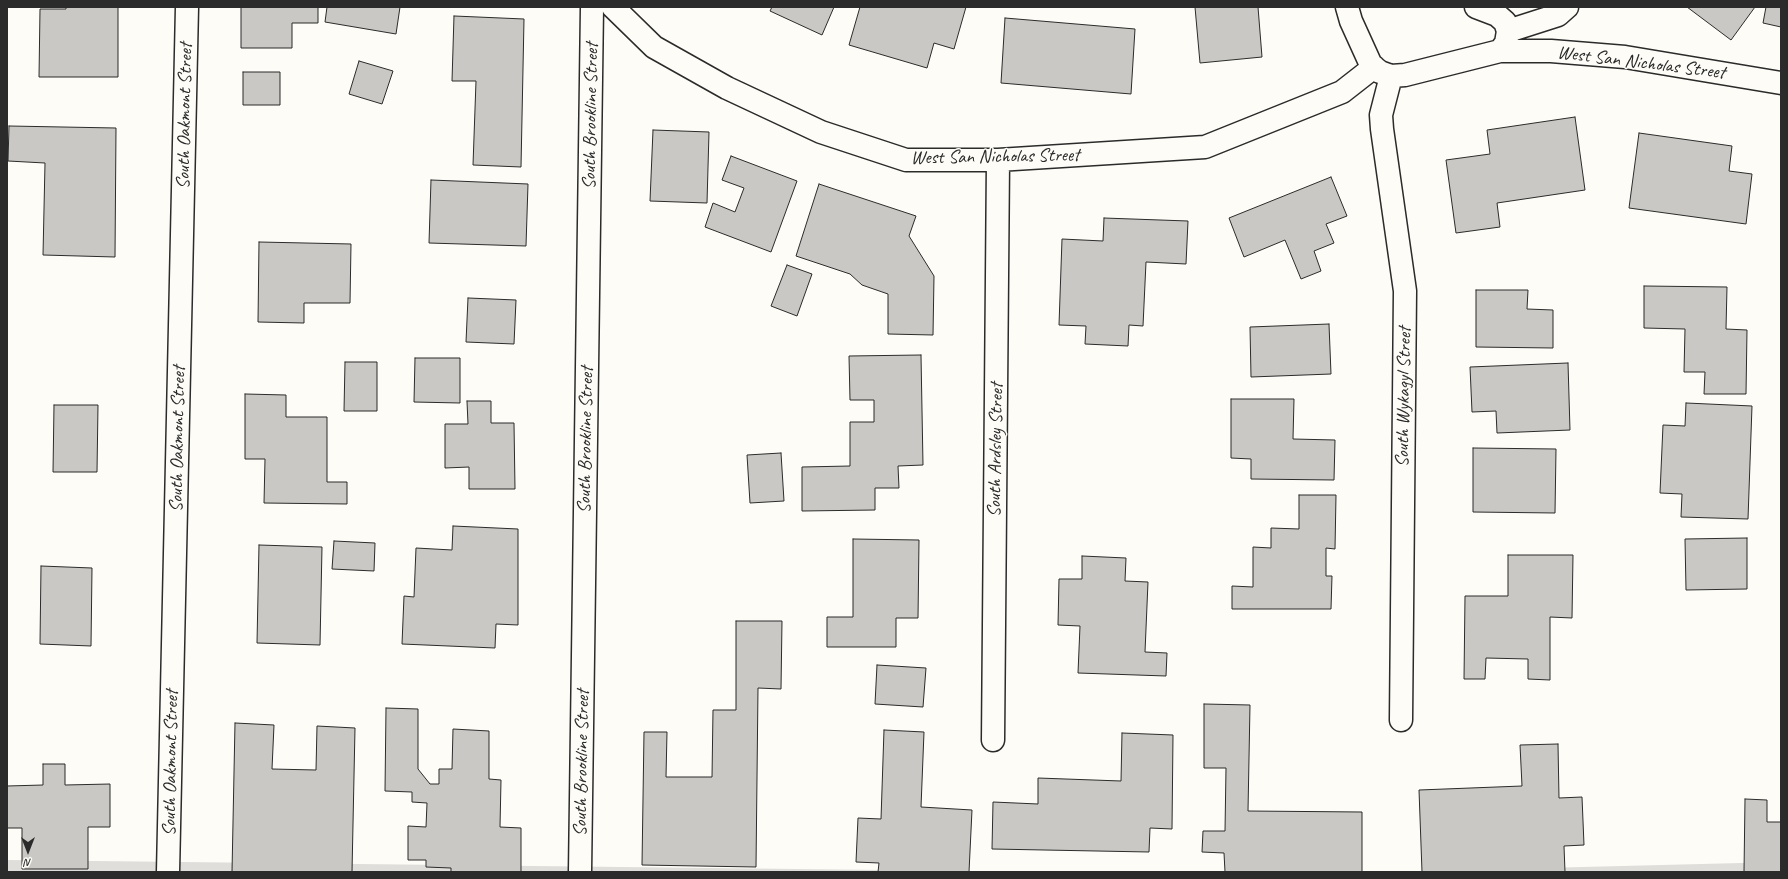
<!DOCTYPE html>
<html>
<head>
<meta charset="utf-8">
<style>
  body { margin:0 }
  #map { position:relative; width:1788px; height:879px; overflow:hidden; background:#fdfcf7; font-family:Caveat,sans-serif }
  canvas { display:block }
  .frame { position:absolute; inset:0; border:8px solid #2b2b2b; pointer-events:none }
  .north { position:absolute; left:8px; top:831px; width:40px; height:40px; -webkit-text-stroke:3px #fdfcf7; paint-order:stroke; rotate:180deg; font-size:11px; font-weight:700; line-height:16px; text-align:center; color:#2b2b2b }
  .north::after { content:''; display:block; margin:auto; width:14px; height:18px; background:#2b2b2b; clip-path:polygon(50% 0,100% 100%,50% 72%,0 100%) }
</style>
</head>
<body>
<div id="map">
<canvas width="1788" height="879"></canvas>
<div class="frame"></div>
<div class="north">N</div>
</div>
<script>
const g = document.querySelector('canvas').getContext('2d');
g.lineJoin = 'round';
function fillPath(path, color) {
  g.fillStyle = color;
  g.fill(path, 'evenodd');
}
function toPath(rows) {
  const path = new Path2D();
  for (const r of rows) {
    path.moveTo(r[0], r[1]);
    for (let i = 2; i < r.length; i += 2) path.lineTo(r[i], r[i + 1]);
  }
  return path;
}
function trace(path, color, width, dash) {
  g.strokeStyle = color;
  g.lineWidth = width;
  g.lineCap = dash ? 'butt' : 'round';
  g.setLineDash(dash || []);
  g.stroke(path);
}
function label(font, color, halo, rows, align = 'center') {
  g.font = font + ' Caveat,sans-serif';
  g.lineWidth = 3;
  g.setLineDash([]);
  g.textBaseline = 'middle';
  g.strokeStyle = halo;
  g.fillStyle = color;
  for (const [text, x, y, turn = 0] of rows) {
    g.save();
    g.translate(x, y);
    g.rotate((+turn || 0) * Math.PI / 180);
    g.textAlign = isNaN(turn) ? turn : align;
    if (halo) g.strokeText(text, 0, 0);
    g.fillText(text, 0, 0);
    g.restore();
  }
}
fillPath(toPath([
  [7,860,1060,872,7,872],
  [1781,862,1781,872,1384,872]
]), '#dfdeda');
const building = toPath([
  [66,7,118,7,118,77,39,77,40,9,66,9,66,7],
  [241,7,318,7,318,23,292,23,292,48,241,48,241,7],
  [327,7,400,7,396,34,325,22,327,7],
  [772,7,834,7,822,35,770,11,772,7],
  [860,7,966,7,954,49,934,43,927,68,849,45,860,7],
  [1195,7,1258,7,1262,57,1200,63,1195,7],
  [1687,7,1755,7,1731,40,1687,7],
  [1766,7,1781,7,1781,27,1763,23,1766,7],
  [454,16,524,19,521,167,473,165,476,81,452,81,454,16],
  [1005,18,1135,29,1131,94,1001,83,1005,18],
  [359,61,393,71,382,104,349,94,359,61],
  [243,72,280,72,280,105,243,105,243,72],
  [1575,117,1585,190,1497,203,1500,227,1456,233,1446,160,1490,154,1487,130,1575,117],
  [9,126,116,128,115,257,43,255,45,163,8,161,9,126],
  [653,130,709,132,707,203,650,201,653,130],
  [1639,133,1732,146,1729,171,1752,174,1746,224,1629,208,1639,133],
  [731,156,797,181,771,252,705,227,713,203,735,212,744,188,722,180,731,156],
  [1331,177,1347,216,1326,224,1334,243,1314,251,1321,271,1301,279,1285,240,1244,257,1229,218,1331,177],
  [431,180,528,184,526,246,429,243,431,180],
  [819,184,916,216,909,236,934,276,933,335,888,334,888,294,862,285,850,274,796,256,819,184],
  [1104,218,1188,221,1186,264,1146,262,1143,326,1129,325,1128,346,1085,344,1086,326,1059,325,1062,239,1103,241,1104,218],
  [259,242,351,244,350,303,304,303,304,323,258,322,259,242],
  [787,265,812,274,797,316,771,306,787,265],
  [1644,286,1727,287,1726,329,1747,330,1746,394,1704,394,1705,372,1684,372,1685,329,1644,328,1644,286],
  [1476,290,1528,290,1527,309,1553,310,1553,348,1476,347,1476,290],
  [468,298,516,300,514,344,466,342,468,298],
  [1329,324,1331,374,1251,377,1250,327,1329,324],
  [921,355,923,465,898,466,899,488,875,488,875,510,802,511,802,467,850,466,850,422,874,422,874,400,850,400,849,356,921,355],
  [415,358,460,358,460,403,414,402,415,358],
  [345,362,377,362,377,411,344,411,345,362],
  [1568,363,1570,430,1497,433,1496,411,1472,412,1470,367,1568,363],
  [245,394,286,395,286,417,327,417,327,482,347,482,347,504,264,503,265,459,245,459,245,394],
  [1231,399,1294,399,1293,439,1335,440,1334,480,1251,479,1251,459,1231,458,1231,399],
  [467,401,491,401,491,423,514,423,515,489,469,489,469,467,445,468,445,424,468,424,467,401],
  [1686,403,1752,406,1748,519,1681,517,1682,494,1660,493,1663,425,1685,426,1686,403],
  [54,405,98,405,97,472,53,472,54,405],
  [1473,448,1556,449,1555,513,1473,512,1473,448],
  [781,453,784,501,750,503,747,455,781,453],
  [1299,495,1336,495,1335,549,1326,548,1326,576,1332,576,1331,609,1232,609,1232,586,1253,587,1253,547,1271,548,1271,528,1299,529,1299,495],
  [453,526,518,529,518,625,496,624,495,648,402,644,404,596,414,597,416,548,452,550,453,526],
  [1747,538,1747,589,1686,590,1685,539,1747,538],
  [853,539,919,540,918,618,896,618,896,647,827,647,827,617,853,617,853,539],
  [334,541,375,543,374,571,332,569,334,541],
  [259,545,322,547,320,645,257,643,259,545],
  [1508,555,1573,555,1572,618,1550,617,1550,680,1528,679,1528,659,1486,658,1485,679,1464,679,1465,596,1508,596,1508,555],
  [1082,556,1126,558,1125,581,1148,582,1145,652,1167,653,1166,676,1078,673,1080,626,1058,625,1059,579,1082,579,1082,556],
  [41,566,92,568,91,646,40,644,41,566],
  [736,621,782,621,781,689,758,688,756,867,642,865,644,732,667,732,666,777,712,777,713,710,736,710,736,621],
  [877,665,926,668,923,707,875,704,877,665],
  [1204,704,1250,705,1248,811,1362,812,1362,872,1225,872,1224,853,1202,852,1203,831,1225,831,1226,768,1204,768,1204,704],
  [386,708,418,709,418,769,430,784,439,784,439,769,452,769,453,729,489,731,489,779,501,780,500,827,521,828,521,872,451,872,451,868,426,867,426,860,408,860,408,826,426,827,427,803,412,802,412,792,385,791,386,708],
  [235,723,274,725,272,769,316,770,317,726,355,728,352,872,232,872,235,723],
  [884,730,924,732,921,807,972,810,969,872,878,872,879,863,856,862,858,818,881,819,884,730],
  [1122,733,1173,735,1172,829,1150,828,1149,852,992,849,993,802,1038,804,1038,778,1121,781,1122,733],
  [1558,744,1559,798,1582,797,1584,845,1564,846,1565,872,1422,872,1419,790,1522,786,1520,745,1558,744],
  [43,764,65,764,65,785,110,784,110,827,88,827,88,869,22,869,22,828,7,828,7,786,43,785,43,764],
  [1745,799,1767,800,1767,822,1781,822,1781,872,1744,872,1745,799]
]);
fillPath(building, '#c9c8c4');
trace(building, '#2b2b2b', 1);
const street = toPath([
  [613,7,654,47,727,88,821,132,906,160,998,160,1205,147,1342,92,1374,67],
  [1347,7,1351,21,1371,65,1380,72,1391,76,1405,75,1500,51,1506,43,1508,31,1505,22,1497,15,1476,7],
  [1508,31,1558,15,1567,7],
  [1500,51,1551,51,1625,57,1781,83],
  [1391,76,1381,115,1382,129,1405,291,1401,720],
  [993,740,998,160],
  [168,872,187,7],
  [580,872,592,7]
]);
trace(street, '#2b2b2b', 25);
trace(street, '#fdfcf7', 22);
label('19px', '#2b2b2b', '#fdfcf7', [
  ["West San Nicholas Street",1641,63,7],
  ["South Oakmont Street",185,116,-89],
  ["South Brookline Street",591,116,-89],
  ["West San Nicholas Street",995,157,-1],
  ["South Wykagyl Street",1404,397,-89],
  ["South Oakmont Street",178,439,-89],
  ["South Brookline Street",586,440,-89],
  ["South Ardsley Street",996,450,-89],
  ["South Oakmont Street",171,763,-89],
  ["South Brookline Street",582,763,-89]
]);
</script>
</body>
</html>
